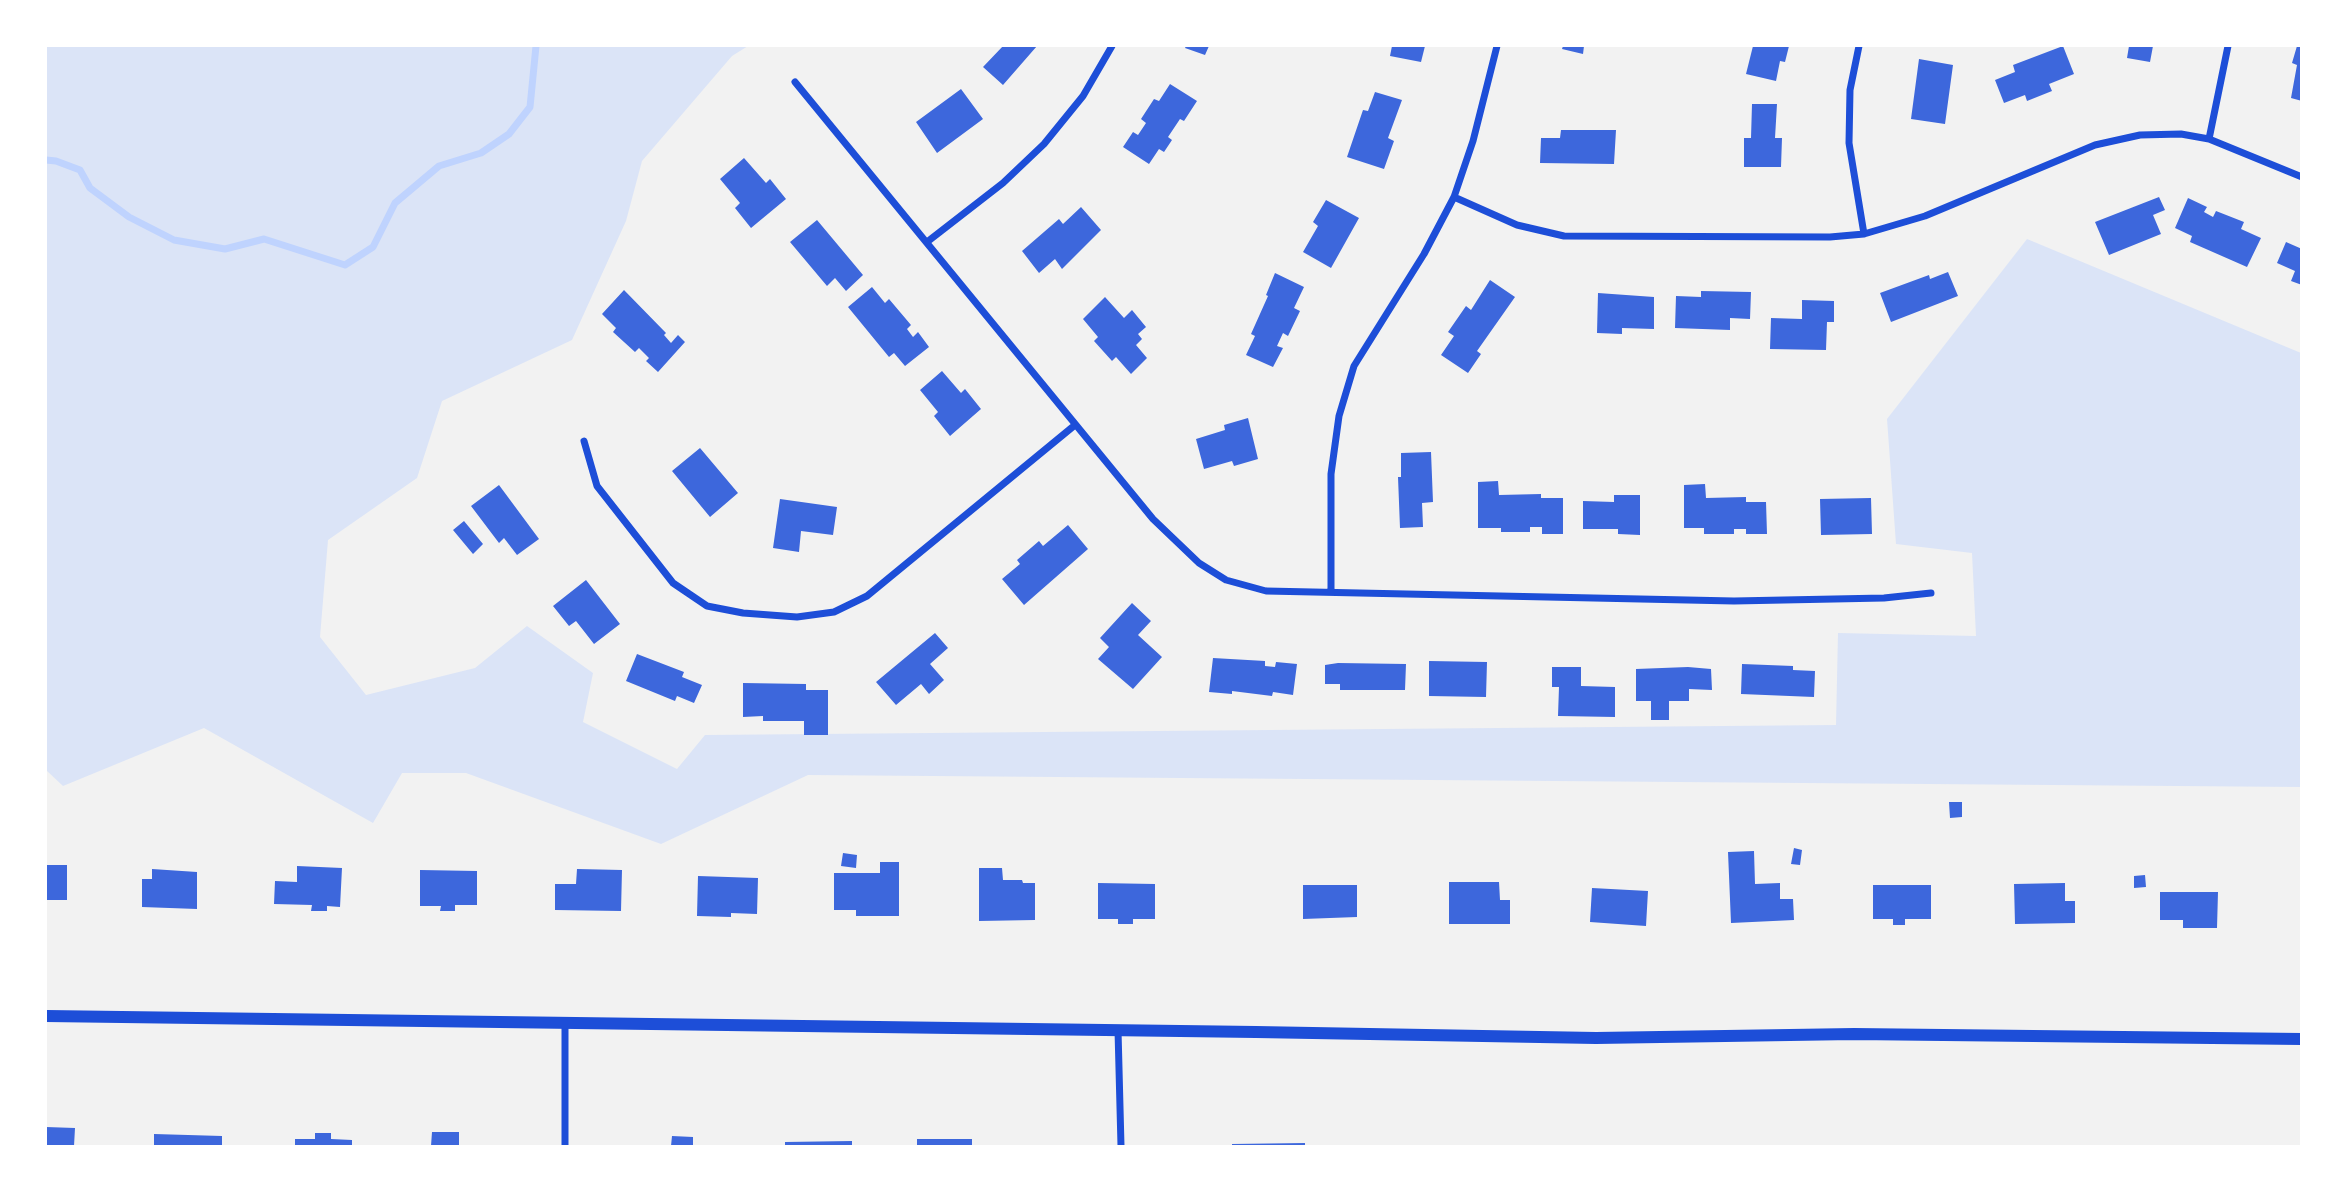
<!DOCTYPE html>
<html>
<head>
<meta charset="utf-8">
<style>
  body { margin:0 }
  #map { position:relative; width:2347px; height:1192px; overflow:hidden; background:#f2f2f2; font-family:"IBM Plex Serif",serif }
  canvas { display:block }
  .frame { position:absolute; inset:0; border:47px solid #fff; pointer-events:none }
</style>
</head>
<body>
<div id="map">
<canvas width="2347" height="1192"></canvas>
<div class="frame"></div>
</div>
<script>
const g = document.querySelector('canvas').getContext('2d');
g.lineJoin = 'round';
function fillPath(path, color) {
  g.fillStyle = color;
  g.fill(path, 'evenodd');
}
function toPath(rows) {
  const path = new Path2D();
  for (const r of rows) {
    path.moveTo(r[0], r[1]);
    for (let i = 2; i < r.length; i += 2) path.lineTo(r[i], r[i + 1]);
  }
  return path;
}
function trace(path, color, width, dash) {
  g.strokeStyle = color;
  g.lineWidth = width;
  g.lineCap = dash ? 'butt' : 'round';
  g.setLineDash(dash || []);
  g.stroke(path);
}
fillPath(toPath([
  [46,46,748,46,732,56,642,161,626,221,572,340,442,401,417,478,328,540,320,637,366,695,475,668,527,626,593,673,583,722,677,769,705,735,1836,725,1838,633,1976,636,1972,553,1896,544,1887,419,2027,239,2301,353,2301,787,808,775,661,844,466,773,402,773,373,823,204,728,63,786,46,770]
]), '#dbe4f7');
trace(toPath([
  [46,160,56,161,80,170,90,188,129,217,174,240,225,249,264,239,345,265,373,247,395,203,439,166,481,153,509,134,530,107,536,46]
]), '#bfd3fe', 7);
fillPath(toPath([
  [1003,46,1037,46,1003,85,983,67],
  [1186,46,1209,46,1205,55,1185,48],
  [1392,46,1425,46,1421,62,1390,56],
  [1563,46,1584,46,1583,54,1562,49],
  [1753,46,1789,46,1785,62,1780,61,1776,81,1746,74],
  [2063,46,2074,74,2049,84,2052,91,2027,101,2025,95,2004,103,1995,80,2015,72,2013,65],
  [2129,46,2153,46,2150,62,2127,58],
  [2297,46,2302,46,2302,101,2291,98,2297,65,2292,63],
  [1919,59,1953,65,1945,124,1911,119],
  [1170,84,1197,101,1184,121,1180,119,1168,137,1172,140,1164,152,1159,149,1149,164,1123,147,1133,132,1138,135,1146,123,1141,119,1154,99,1159,101],
  [961,89,983,119,937,153,916,122],
  [1375,92,1402,100,1388,138,1394,141,1384,169,1347,157,1363,110,1368,111],
  [1752,104,1777,104,1775,138,1782,138,1781,167,1744,167,1744,138,1751,138],
  [1561,130,1616,130,1614,164,1540,163,1541,138,1560,138],
  [744,158,766,183,770,179,786,199,751,228,735,208,740,203,720,179],
  [2159,197,2165,210,2153,215,2161,234,2109,255,2095,222],
  [2188,198,2207,207,2204,212,2213,217,2216,211,2244,222,2241,229,2261,238,2247,267,2190,242,2192,236,2175,228],
  [1326,200,1359,218,1331,268,1303,252,1318,226,1313,222],
  [1081,207,1101,230,1062,269,1055,259,1039,273,1022,251,1059,219,1063,224],
  [817,220,863,275,846,291,835,278,827,286,790,242],
  [2286,242,2302,249,2302,285,2291,281,2295,271,2277,263],
  [1948,272,1958,296,1891,322,1880,293,1929,275,1930,279],
  [1275,273,1304,287,1294,308,1300,311,1288,336,1283,333,1277,346,1283,348,1273,367,1246,355,1255,336,1251,334,1268,296,1266,295],
  [1490,280,1515,297,1477,351,1481,354,1468,373,1441,355,1454,336,1448,332,1466,306,1471,310],
  [872,287,885,303,889,299,911,325,907,329,913,337,918,332,929,347,905,366,894,353,889,357,848,307],
  [624,290,666,333,664,335,671,343,678,335,685,342,658,372,646,361,649,358,639,348,635,352,613,332,616,328,602,314],
  [1701,291,1751,292,1750,319,1730,318,1730,330,1675,328,1676,296,1701,297],
  [1598,293,1654,297,1654,329,1622,328,1622,334,1597,333],
  [1105,297,1124,318,1132,310,1146,327,1138,334,1142,339,1136,345,1147,358,1131,374,1116,357,1112,361,1094,341,1098,337,1083,319],
  [1802,300,1834,301,1834,322,1827,322,1826,350,1770,349,1771,318,1802,319],
  [942,371,961,393,965,389,981,409,950,436,934,416,938,412,920,390],
  [1248,418,1258,459,1234,466,1232,461,1204,469,1196,439,1225,430,1224,425],
  [700,448,738,493,710,517,672,471],
  [1431,452,1433,502,1422,503,1423,527,1400,528,1398,477,1401,477,1401,453],
  [1498,481,1499,495,1541,494,1541,498,1563,498,1563,534,1542,534,1542,527,1530,527,1530,532,1501,532,1501,528,1478,528,1478,482],
  [1705,484,1706,498,1746,497,1746,502,1766,502,1767,534,1746,534,1746,529,1734,529,1734,534,1704,534,1704,528,1684,528,1684,485],
  [499,485,539,539,517,555,504,538,499,543,471,506],
  [1614,495,1640,495,1640,535,1618,534,1618,529,1583,529,1583,501,1614,502],
  [1871,498,1872,534,1821,535,1820,499],
  [780,499,837,507,833,535,801,531,799,552,773,548],
  [464,521,483,544,473,554,453,530],
  [1068,525,1088,549,1024,605,1002,579,1020,564,1017,560,1039,541,1043,546],
  [586,580,620,624,594,644,576,621,569,626,553,606],
  [1132,603,1151,621,1138,635,1162,657,1133,689,1098,659,1109,647,1100,638],
  [935,633,948,648,930,664,944,680,929,694,921,684,896,705,876,682],
  [637,654,684,672,682,677,702,685,694,703,677,696,675,701,626,681],
  [1213,658,1265,661,1265,666,1275,667,1276,662,1297,664,1293,695,1273,692,1272,696,1232,691,1232,694,1209,692],
  [1429,661,1487,662,1486,697,1429,696],
  [1338,663,1406,664,1405,690,1340,690,1340,684,1325,684,1325,665],
  [1742,664,1793,666,1793,670,1815,671,1814,697,1741,694],
  [1552,667,1581,667,1581,686,1615,687,1615,717,1558,716,1559,687,1552,687],
  [1688,667,1711,669,1712,690,1689,689,1689,701,1669,701,1669,720,1651,720,1651,701,1636,701,1636,669],
  [743,683,806,684,806,690,828,690,828,735,804,735,804,721,763,721,763,716,743,717],
  [1949,802,1962,802,1962,817,1950,818],
  [1794,848,1802,850,1800,865,1791,864],
  [1754,851,1755,884,1780,883,1780,899,1793,899,1794,920,1731,923,1728,852],
  [843,853,857,855,856,868,841,866],
  [880,862,899,862,899,916,856,916,856,910,834,910,834,873,880,873],
  [46,865,67,865,67,900,46,900],
  [297,866,342,868,340,907,327,906,327,911,311,911,312,905,274,904,275,881,297,882],
  [979,868,1002,868,1003,880,1022,880,1023,883,1035,883,1035,920,979,921],
  [152,869,197,872,197,909,142,907,142,879,152,879],
  [577,869,622,870,621,911,555,910,555,884,576,884],
  [420,870,477,871,477,905,455,905,455,911,440,911,441,906,420,906],
  [2145,875,2146,887,2134,888,2134,876],
  [698,876,758,878,757,914,731,913,731,917,697,916],
  [1449,882,1499,882,1500,900,1510,900,1510,924,1449,924],
  [1098,883,1155,884,1155,919,1133,919,1133,924,1118,924,1118,919,1098,919],
  [2065,883,2065,901,2075,901,2075,923,2015,924,2014,884],
  [1303,885,1357,885,1357,917,1303,919],
  [1873,885,1931,885,1931,919,1905,919,1905,925,1893,925,1893,919,1873,919],
  [1592,888,1648,891,1646,926,1590,922],
  [2160,892,2218,892,2217,928,2183,928,2183,920,2160,920],
  [46,1127,75,1128,74,1146,46,1146],
  [432,1132,459,1132,459,1146,431,1146],
  [315,1133,331,1133,331,1139,352,1140,352,1146,295,1146,295,1139,315,1139],
  [154,1134,222,1136,222,1146,154,1146],
  [672,1136,693,1137,693,1146,671,1146],
  [917,1139,972,1139,972,1146,917,1146],
  [852,1141,852,1146,785,1146,785,1142],
  [1305,1143,1305,1146,1232,1146,1232,1144]
]), '#3d67dc');
trace(toPath([
  [1859,46,1850,90,1849,143,1864,234],
  [795,82,1153,519,1199,563,1226,580,1266,591,1734,601,1884,598,1931,593],
  [2209,139,2228,46],
  [1454,197,1517,225,1564,236,1830,237,1864,234,1925,216,2095,145,2140,135,2181,134,2209,139,2302,177],
  [927,242,1003,183,1044,144,1083,96,1112,46],
  [584,441,597,486,673,583,707,606,743,613,797,617,834,612,867,596,1075,425],
  [1331,591,1331,474,1339,416,1354,366,1424,254,1454,197,1473,141,1497,46],
  [565,1024,565,1146],
  [1118,1030,1121,1146]
]), '#1d4ed8', 7);
trace(toPath([
  [46,1016,1256,1032,1596,1038,1854,1034,2302,1039]
]), '#1d4ed8', 12);
</script>
</body>
</html>
